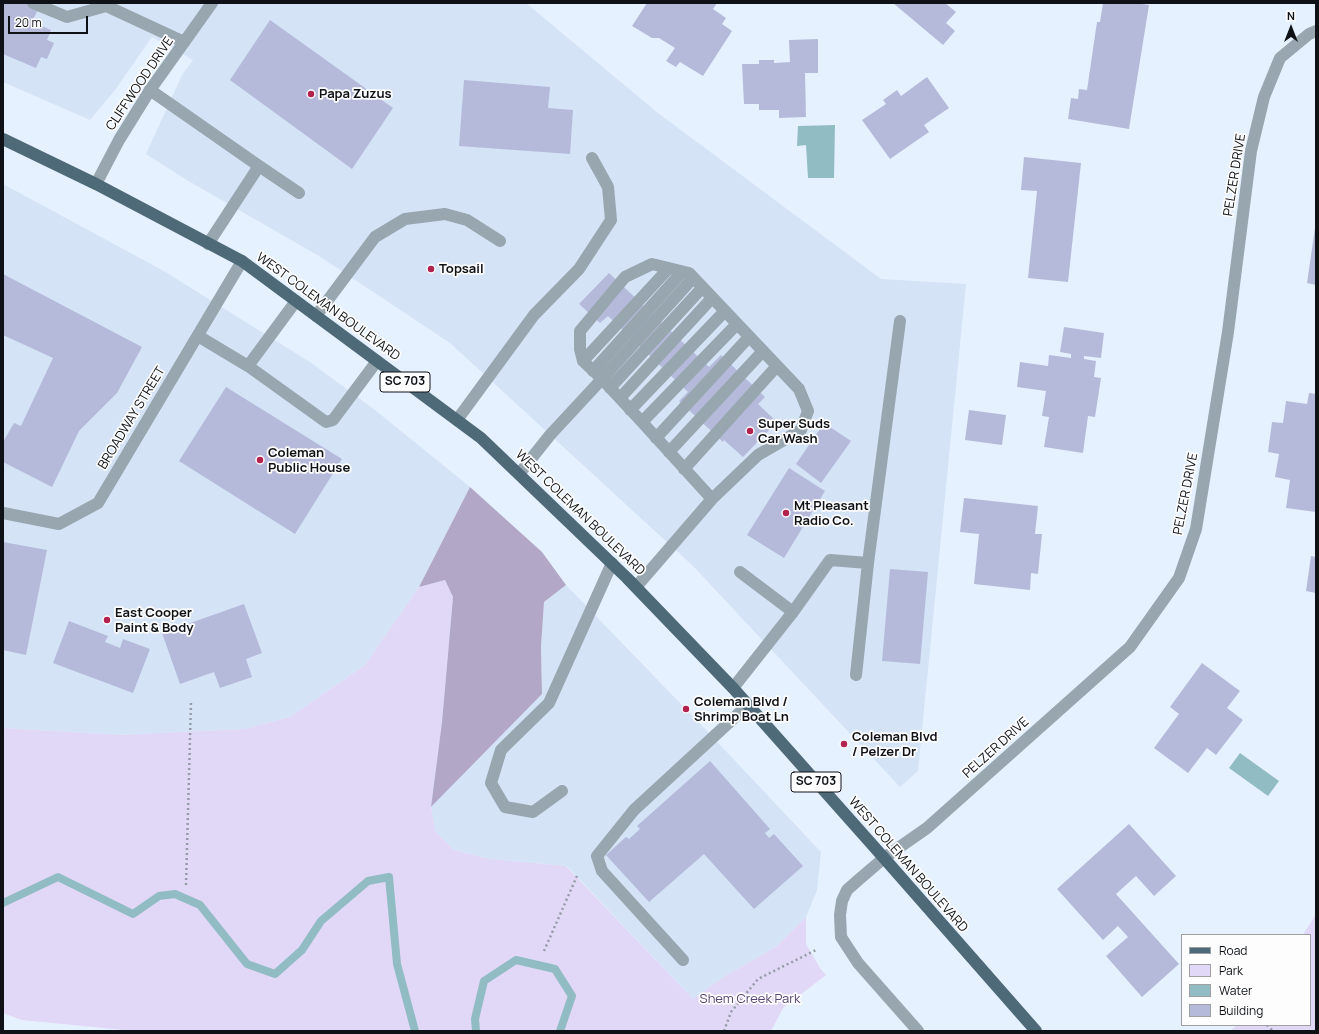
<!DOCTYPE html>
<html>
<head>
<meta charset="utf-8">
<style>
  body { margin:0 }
  #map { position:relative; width:1319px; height:1034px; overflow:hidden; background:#e6f1ff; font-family:Manrope,sans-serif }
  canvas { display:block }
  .frame { position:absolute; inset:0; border:4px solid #0e1217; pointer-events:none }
  .legend { position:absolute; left:1181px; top:934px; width:130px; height:92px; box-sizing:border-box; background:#fdfdfd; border:1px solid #9d9fa1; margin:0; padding:5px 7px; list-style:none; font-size:12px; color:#0e1217 }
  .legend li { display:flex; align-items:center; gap:8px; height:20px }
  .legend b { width:20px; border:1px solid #9d9fa1 }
  .north { position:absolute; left:1271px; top:8px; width:40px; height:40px; -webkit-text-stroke:3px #fdfdfd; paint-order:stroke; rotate:0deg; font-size:11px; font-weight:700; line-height:16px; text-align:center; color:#0e1217 }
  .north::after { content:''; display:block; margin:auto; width:14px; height:18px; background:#0e1217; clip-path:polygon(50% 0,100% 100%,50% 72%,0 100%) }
  .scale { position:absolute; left:8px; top:16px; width:80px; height:18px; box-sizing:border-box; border:2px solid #0e1217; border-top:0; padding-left:5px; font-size:12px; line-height:14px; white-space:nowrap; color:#0e1217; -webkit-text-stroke:3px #fdfdfd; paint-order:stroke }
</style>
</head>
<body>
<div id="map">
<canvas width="1319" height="1034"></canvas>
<div class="frame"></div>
<ul class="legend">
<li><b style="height:5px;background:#4e6978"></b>Road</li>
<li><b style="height:11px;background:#e1d7f6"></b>Park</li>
<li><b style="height:11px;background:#91bcc4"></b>Water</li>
<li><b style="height:11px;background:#b5badb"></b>Building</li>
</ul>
<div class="north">N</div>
<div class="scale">20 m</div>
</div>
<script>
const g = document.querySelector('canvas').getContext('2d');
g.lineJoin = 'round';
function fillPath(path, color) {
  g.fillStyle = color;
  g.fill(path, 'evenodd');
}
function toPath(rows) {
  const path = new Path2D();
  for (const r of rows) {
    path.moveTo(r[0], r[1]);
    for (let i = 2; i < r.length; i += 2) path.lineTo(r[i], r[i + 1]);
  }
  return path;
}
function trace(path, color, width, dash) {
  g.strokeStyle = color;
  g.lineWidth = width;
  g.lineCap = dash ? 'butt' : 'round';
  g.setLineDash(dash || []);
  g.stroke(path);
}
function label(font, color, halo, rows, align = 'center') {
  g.font = font + ' Manrope,sans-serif';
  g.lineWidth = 3.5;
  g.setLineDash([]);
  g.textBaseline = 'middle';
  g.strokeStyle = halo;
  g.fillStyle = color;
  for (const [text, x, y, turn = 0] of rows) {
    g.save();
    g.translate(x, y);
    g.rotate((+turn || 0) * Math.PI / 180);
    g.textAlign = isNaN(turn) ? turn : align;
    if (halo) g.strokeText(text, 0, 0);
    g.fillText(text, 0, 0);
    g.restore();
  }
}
fillPath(toPath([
  [3,3,526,3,658,113,881,279,966,284,918,771,900,787,693,566,450,343,319,256,185,179,146,154,182,75,193,60,152,37,115,90,90,120,3,82],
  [3,184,162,270,310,362,375,410,470,487,419,587,365,665,290,717,245,729,119,735,3,728],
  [566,585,706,730,821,852,817,890,806,917,777,946,727,975,693,999,567,866,490,859,454,850,435,831,431,807,542,694,541,647,544,602]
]), '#d4e3f6');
fillPath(toPath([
  [445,580,453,597,442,722,431,807,435,831,454,850,490,859,566,866,693,999,727,975,777,946,806,917,806,944,820,968,826,975,783,1008,771,1031,134,1031,22,1020,3,1013,3,728,119,735,245,729,290,717,365,665,419,587],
  [1316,914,1316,1031,1230,1031,1237,1025,1310,1025,1310,935,1303,935]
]), '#e1d7f6');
fillPath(toPath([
  [470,487,542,552,566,585,544,602,541,647,542,694,431,807,442,722,453,597,445,580,419,587]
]), '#b2a7c7');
fillPath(toPath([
  [835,125,834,178,808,178,806,145,797,146,798,126],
  [1240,753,1279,781,1268,796,1229,768]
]), '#91bcc4');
trace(toPath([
  [3,903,58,877,133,914,159,896,175,894,200,905,247,964,275,974,302,950,321,921,368,881,389,877,397,964,415,1031],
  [476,1031,475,1019,484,981,516,960,555,969,572,996,560,1031]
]), '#91bcc4', 8);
fillPath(toPath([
  [3,3,41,3,32,22,51,30,47,40,54,43,47,59,41,57,36,68,3,54],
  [647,3,717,3,713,9,726,18,722,24,732,31,703,76,680,62,676,67,666,61,675,48,659,38,652,38,632,26],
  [893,3,945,3,956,12,946,23,955,31,943,45],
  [1103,3,1135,3,1149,5,1129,129,1068,119,1071,98,1078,99,1079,89,1087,90,1097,22,1100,22],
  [270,20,393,108,352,169,230,80],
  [818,39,818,73,805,73,806,117,779,118,779,110,759,110,759,104,744,104,742,64,759,64,759,60,774,60,774,63,790,62,789,40],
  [927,77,949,108,924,125,929,132,890,159,862,120,886,104,883,100,897,90,901,96],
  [464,80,550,87,548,108,573,110,570,154,459,146],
  [1024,157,1081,163,1068,282,1028,278,1037,191,1021,190],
  [1315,228,1316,228,1316,285,1307,283],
  [609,273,709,367,721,355,765,397,758,404,777,422,743,457,724,440,723,442,679,401,688,392,608,316,600,323,579,304],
  [3,274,142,347,117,393,79,431,52,487,3,462,3,442,14,423,21,426,53,358,3,335],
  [1064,327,1104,333,1101,358,1084,356,1084,359,1096,361,1094,377,1101,378,1095,417,1088,416,1083,453,1044,447,1049,417,1042,416,1046,391,1017,387,1020,362,1048,366,1049,355,1071,358,1071,354,1060,352],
  [226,387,342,459,295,534,179,461],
  [1309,393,1316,394,1316,512,1286,508,1290,480,1275,477,1279,454,1268,452,1272,422,1283,423,1286,401,1307,404],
  [969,410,1006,415,1002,445,965,440],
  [824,423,851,441,821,483,796,464],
  [789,468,825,491,784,558,747,535],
  [964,498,1038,506,1035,534,1042,534,1038,574,1031,573,1030,590,974,584,979,534,960,532],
  [3,542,47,550,26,655,3,650],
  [1311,556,1316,557,1316,593,1306,591],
  [890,569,928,572,920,664,882,661],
  [244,604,262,653,246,659,252,677,220,688,214,672,180,684,162,633],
  [69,621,108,636,105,642,120,648,123,639,150,649,133,693,53,663],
  [1202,663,1240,691,1227,708,1243,720,1216,755,1207,748,1188,773,1154,748,1179,714,1170,707],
  [710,761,770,829,765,833,769,838,774,834,803,866,754,909,704,854,649,902,606,855,626,837,629,839,640,829,637,826],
  [1129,824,1176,876,1154,896,1136,876,1116,894,1179,964,1142,997,1106,956,1128,937,1118,926,1103,940,1057,889]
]), '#b5badb');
trace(toPath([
  [186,885,191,702],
  [544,951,577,876],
  [1267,1025,1273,1031],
  [724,1031,731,1012,758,979,816,950]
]), '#949ca7', 2.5, [2, 3]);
trace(toPath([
  [33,3,67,17,106,6],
  [100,3,184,42],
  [150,90,259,166,208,244],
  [259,166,299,193],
  [693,278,602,379,583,361,580,349,580,331,625,277,652,264,689,273,799,389,808,411,801,430,758,455,712,499],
  [316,316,375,237,405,219,445,214,467,220,500,241],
  [198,336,248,366,296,301],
  [583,361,669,268],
  [248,366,326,422,333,420,377,361],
  [593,371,682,272],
  [610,388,702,288],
  [620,398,712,298],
  [630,410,725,311],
  [457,420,534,315,579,269,611,220,608,187,592,158],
  [642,422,737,324],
  [656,438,749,337],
  [669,452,763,351],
  [684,469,777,366],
  [519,474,550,435,602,379,642,422,712,499,636,587],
  [793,612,830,560,868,563,900,321],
  [856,675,868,563],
  [733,688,793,612,740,572],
  [562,791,533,812,505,807,491,783,501,750,549,703,612,563],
  [683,960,602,871,597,856,634,810,748,705]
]), '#97a6af', 12);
trace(toPath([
  [96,184,119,140,150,90,212,3],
  [3,513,59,524,98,503,242,261],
  [918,1031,858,963,841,937,840,915,842,901,847,890,856,882,884,858,927,828,1130,647,1179,578,1196,529,1228,332,1251,151,1264,97,1280,58,1309,34,1316,31]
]), '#97a6af', 12);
trace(toPath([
  [3,139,96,184,242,261,481,438,627,578,733,688,884,858,1036,1031]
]), '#4e6978', 12);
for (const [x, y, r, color] of [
  [311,94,4,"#b3224f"],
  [431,269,4,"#b3224f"],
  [750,431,4,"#b3224f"],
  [260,460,4,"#b3224f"],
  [786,513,4,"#b3224f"],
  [107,620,4,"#b3224f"],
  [686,709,4,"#b3224f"],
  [844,744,4,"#b3224f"]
]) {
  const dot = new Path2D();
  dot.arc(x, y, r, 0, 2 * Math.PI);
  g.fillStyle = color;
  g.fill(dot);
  trace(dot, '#fdfdfd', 1.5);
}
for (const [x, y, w] of [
  [405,382,50],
  [816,782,50]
]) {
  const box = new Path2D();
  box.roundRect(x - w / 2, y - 10, w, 20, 3);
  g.fillStyle = '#fdfdfd';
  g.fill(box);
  trace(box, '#0e1217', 1);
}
label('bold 12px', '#0e1217', null, [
  ["SC 703",405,382],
  ["SC 703",816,782]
]);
label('13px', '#0e1217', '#fdfdfd', [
  ["CLIFFWOOD DRIVE",140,84,-56],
  ["PELZER DRIVE",1235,175,-81],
  ["WEST COLEMAN BOULEVARD",328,307,36],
  ["BROADWAY STREET",132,418,-59],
  ["PELZER DRIVE",1186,494,-79],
  ["WEST COLEMAN BOULEVARD",580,513,44],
  ["PELZER DRIVE",996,748,-42],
  ["WEST COLEMAN BOULEVARD",908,865,49]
]);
label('bold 13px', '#0e1217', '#fdfdfd', [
  ["Papa Zuzus",319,94],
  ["Topsail",439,269],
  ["Super Suds",758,424],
  ["Car Wash",758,439],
  ["Coleman",268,453],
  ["Public House",268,468],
  ["Mt Pleasant",794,506],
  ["Radio Co.",794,521],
  ["East Cooper",115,613],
  ["Paint & Body",115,628],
  ["Coleman Blvd /",694,702],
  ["Shrimp Boat Ln",694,717],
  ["Coleman Blvd",852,737],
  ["/ Pelzer Dr",852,752]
], 'left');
label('13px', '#574574', '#fdfdfd', [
  ["Shem Creek Park",750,999]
]);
</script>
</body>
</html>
